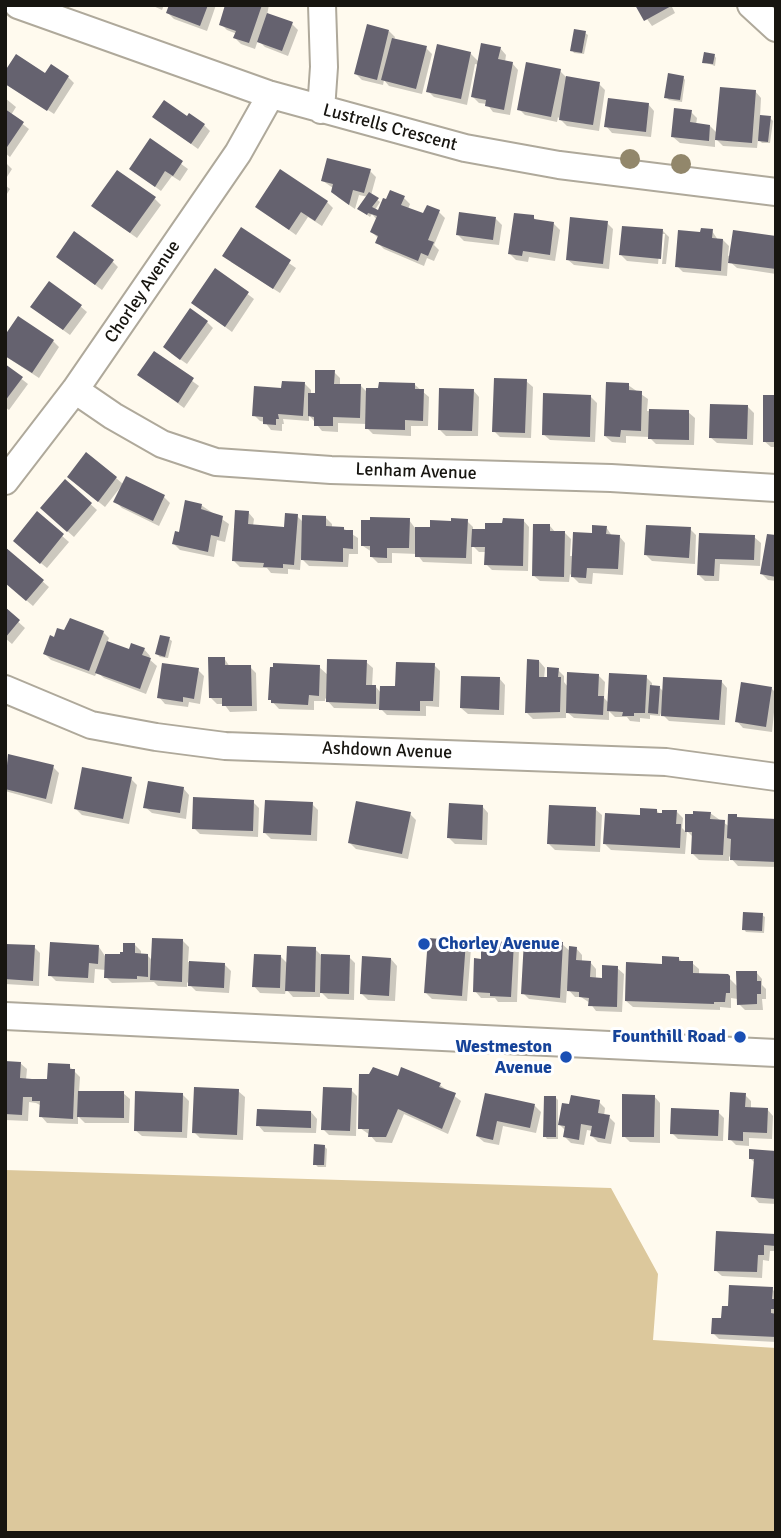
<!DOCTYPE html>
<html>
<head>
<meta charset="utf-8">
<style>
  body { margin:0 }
  #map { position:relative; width:781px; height:1538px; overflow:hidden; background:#fffaee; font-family:Signika,sans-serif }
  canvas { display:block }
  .frame { position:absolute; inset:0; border:7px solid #171510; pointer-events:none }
</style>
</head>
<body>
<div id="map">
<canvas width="781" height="1538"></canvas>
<div class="frame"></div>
</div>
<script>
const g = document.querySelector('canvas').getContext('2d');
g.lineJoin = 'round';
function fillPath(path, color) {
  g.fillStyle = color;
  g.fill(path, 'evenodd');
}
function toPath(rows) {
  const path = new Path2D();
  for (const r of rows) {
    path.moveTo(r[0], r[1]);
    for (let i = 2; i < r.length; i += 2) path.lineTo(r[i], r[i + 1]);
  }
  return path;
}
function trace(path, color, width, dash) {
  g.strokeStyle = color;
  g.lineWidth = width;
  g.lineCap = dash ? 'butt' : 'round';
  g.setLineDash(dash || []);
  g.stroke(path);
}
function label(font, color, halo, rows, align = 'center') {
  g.font = font + ' Signika,sans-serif';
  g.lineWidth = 6;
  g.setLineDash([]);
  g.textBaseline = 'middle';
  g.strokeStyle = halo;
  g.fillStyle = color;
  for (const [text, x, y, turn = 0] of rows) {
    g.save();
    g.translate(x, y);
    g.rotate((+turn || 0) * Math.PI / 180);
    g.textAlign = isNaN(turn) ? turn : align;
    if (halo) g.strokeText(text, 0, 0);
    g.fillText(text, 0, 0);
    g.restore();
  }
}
fillPath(toPath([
  [5,1170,611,1188,658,1274,653,1340,776,1348,776,1533,5,1533]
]), '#dcc89c');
fillPath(toPath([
  [151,5,164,5,162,10],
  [171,5,216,5,207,31,174,19,168,13],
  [227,5,269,5,267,15,292,24,298,30,288,56,265,47,258,40,255,49,241,44,235,38,237,34,227,30,221,24],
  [637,5,671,5,675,13,652,26],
  [389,31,395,37,394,40,426,48,432,54,422,94,389,86,384,80,383,85,362,80,356,74],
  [585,33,588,35,584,54,574,53,572,50],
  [500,48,506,55,505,62,512,63,518,70,510,115,493,112,487,104,479,103,473,97,479,65,475,64,467,105,434,97,428,91,470,53,479,62],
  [714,55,716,58,715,66,704,62],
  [560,71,566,77,599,84,605,90,599,131,567,126,558,117,557,122,525,115,519,109],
  [46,75,68,77,74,83,54,114,6,82],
  [683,77,685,80,682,102,669,100,666,97],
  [755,91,761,98,760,117,770,118,774,122,776,121,776,124,773,121,770,143,762,143,758,139,757,148,723,146,715,138,715,147,680,143,673,137,691,112,697,118,696,125,710,126,718,134],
  [5,98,16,107,11,115,29,129,10,157,5,153],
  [648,104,654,111,651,137,612,133,606,126],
  [154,117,188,119,204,125,210,131,198,149],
  [150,141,188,169,180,181,172,176,161,191,131,169],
  [5,162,12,169,5,180],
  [370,171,376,177,371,195,380,202,375,210,379,212,404,198,410,204,408,209,424,216,439,212,445,218,434,245,439,250,434,261,427,258,424,266,384,249,377,242,379,239,372,232,377,220,372,214,370,217,362,211,368,197,359,195,355,209,339,198,333,192,333,188,323,181],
  [5,185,10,189,5,197],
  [155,199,161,205,137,238,100,212],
  [327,202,333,208,322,226,308,217,296,235,257,207],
  [533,217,538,222,554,224,560,230,555,261,529,257,528,262,516,260,510,254],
  [496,219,502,225,499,245,464,241,458,235],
  [607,223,613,229,609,269,574,265,567,259],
  [241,230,296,268,280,293,231,262],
  [663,231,669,237,666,264,662,264,665,234,661,234,658,264,627,261,621,255],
  [712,231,718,240,723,240,729,246,728,256,776,238,776,274,737,268,728,260,727,276,683,272,677,266,702,234],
  [58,257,112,261,118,267,102,290],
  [216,270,254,299,232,332,193,303],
  [80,306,87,312,70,335,38,312],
  [207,322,213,328,187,364,171,353],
  [53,341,59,347,39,378,5,356],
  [154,353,199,386,184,408,140,375],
  [5,366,28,384,9,410,5,407],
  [334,372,340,378,340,385,361,386,368,393,415,385,429,397,428,426,411,426,411,436,373,434,367,428,367,424,338,423,338,432,322,431,309,415,309,421,283,419,284,424,282,424,282,431,271,430,265,422,260,421,254,415,282,390,305,384,311,390,311,395,316,395],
  [526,381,533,387,531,438,500,437,494,431],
  [628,385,648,399,647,411,688,412,695,418,694,445,656,444,649,437,626,436,626,443,612,442,605,436],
  [473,390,479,397,478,436,446,436,440,430],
  [590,396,597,403,595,442,550,440,543,434],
  [776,396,776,447,771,447,764,441],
  [748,407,754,413,753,445,717,443,710,437],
  [116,478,123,484,105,507,75,483],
  [65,481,97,510,74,537,48,514],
  [164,497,170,503,159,526,122,508,116,502],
  [201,505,229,524,225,542,217,540,214,557,180,550,174,544],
  [248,512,254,519,253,526,285,529,297,516,304,523,326,518,332,524,332,528,343,528,358,538,358,554,349,554,348,567,309,566,301,558,300,570,288,569,288,574,271,573,267,568,240,567,234,561],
  [37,514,69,542,47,568,21,547],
  [409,520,415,528,432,529,467,521,473,527,473,530,487,531,523,520,529,527,528,571,492,570,486,564,486,552,479,552,472,545,472,564,423,562,417,554,392,553,392,563,378,563,372,557,372,552,363,546],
  [550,526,556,533,565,533,571,539,570,556,573,556,593,534,606,527,612,536,619,536,625,543,623,575,593,573,592,584,579,583,570,574,569,582,540,581,533,575],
  [690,529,696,535,695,564,652,561,646,555],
  [700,534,754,537,761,543,760,566,720,564,719,581,705,581,699,575],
  [776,537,776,581,768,580,762,574],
  [6,550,49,587,33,606,5,582],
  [5,610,25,628,12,644,5,638],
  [103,632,109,638,107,643,130,651,144,649,150,656,149,659,157,666,146,694,104,678,97,672,95,676,51,660,45,654],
  [169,639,172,641,168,658,160,657,157,654],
  [224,658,230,667,250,667,256,673,257,711,230,712,224,704,217,704,211,698],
  [539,661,545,668,544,679,549,679,558,670,564,676,564,682,568,687,598,675,605,682,604,698,609,703,646,677,652,683,652,687,659,687,664,692,721,681,727,688,725,725,669,721,661,713,660,716,650,715,650,719,640,718,640,722,630,721,627,717,615,717,609,711,609,720,574,718,566,711,566,718,533,719,527,713],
  [366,662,373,668,372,687,376,687,381,693,397,688,434,665,440,671,439,707,426,706,426,716,387,715,381,709,334,708,325,698,325,701,314,701,314,710,279,709,270,699,319,667,329,676],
  [198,670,204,676,200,704,189,702,188,707,165,704,159,697],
  [499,678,505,685,504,715,468,714,461,708],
  [771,688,776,693,772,732,743,728,737,721],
  [9,756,53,767,59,773,52,804,5,791,5,771],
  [131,779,137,785,129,824,82,815,76,809],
  [183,788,189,795,186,819,152,813,145,807],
  [253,802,259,808,258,837,200,834,194,828],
  [312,804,318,810,317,841,271,839,265,833],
  [482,806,488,813,487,845,455,844,449,838],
  [595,809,602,815,600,852,555,850,549,844],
  [657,811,663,817,677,812,683,818,682,828,686,832,687,815,710,813,730,827,736,816,739,819,776,821,776,867,738,866,729,856,729,861,699,860,693,854,694,838,687,831,685,854,611,850,605,844,641,817],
  [410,814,416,820,408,859,356,849,350,843],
  [762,915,765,917,764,933,746,932,744,929],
  [183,941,189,947,188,962,224,964,231,971,229,993,196,991,187,982,187,987,158,986,154,982,112,983,106,977,106,970,95,969,94,983,56,981,50,975,99,947,105,956,121,956,135,945,141,951,141,955,147,955,153,961],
  [465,942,471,948,467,1001,432,999,426,993],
  [513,944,519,950,517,1002,498,1002,495,998,481,998,475,991,482,960],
  [562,944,571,952,576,948,582,955,582,962,590,962,596,969,596,979,604,980,617,968,624,974,622,1012,596,1011,590,1003,581,997,575,997,567,988,566,1003,529,999,523,993],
  [5,946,34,947,40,953,39,986,5,984],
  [315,949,322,956,349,957,355,963,354,1000,328,999,320,991,320,997,293,997,286,989,285,994,260,993,254,986,281,957,288,964],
  [391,959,397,966,395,1001,368,1000,362,994],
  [679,959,683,963,692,963,699,969,699,975,727,976,738,987,756,972,762,979,762,985,766,989,766,999,762,999,763,1010,745,1010,739,1004,738,999,731,998,731,1008,720,1007,720,1010,633,1007,626,1001,664,965],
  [5,1063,20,1063,27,1069,26,1080,49,1081,69,1066,80,1077,79,1092,123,1093,130,1099,129,1123,85,1123,78,1116,78,1124,47,1123,41,1116,42,1106,36,1103,29,1102,28,1121,5,1120],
  [399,1079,440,1085,461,1101,448,1134,404,1114,392,1143,376,1142,370,1135,360,1128],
  [351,1090,357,1096,356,1136,329,1135,323,1129],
  [238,1091,245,1097,243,1140,200,1138,194,1132],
  [182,1094,189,1101,187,1138,142,1136,135,1130],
  [487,1095,535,1106,541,1112,536,1133,503,1126,499,1145,484,1142,477,1136],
  [745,1095,751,1101,751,1109,767,1109,773,1116,772,1139,749,1138,749,1146,736,1145,730,1139],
  [654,1096,660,1103,660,1143,630,1142,624,1136],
  [556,1098,558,1100,558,1139,547,1139,545,1136],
  [599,1102,605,1108,604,1116,609,1117,615,1123,611,1144,598,1142,592,1136,593,1131,587,1130,584,1145,571,1143,565,1137,566,1131,559,1124],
  [311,1112,317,1119,316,1133,264,1132,258,1125],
  [718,1112,724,1118,723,1141,678,1139,672,1133],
  [324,1146,327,1149,326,1167,318,1167,315,1164],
  [776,1152,776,1204,759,1203,753,1196,755,1163,750,1158],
  [776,1236,776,1251,770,1251,769,1261,763,1260,762,1278,722,1276,715,1270],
  [772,1289,776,1293,776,1342,719,1339,713,1333,723,1320]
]), '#0003');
fillPath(toPath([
  [169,5,208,5,200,26,166,13],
  [225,5,262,5,249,43,233,38,236,31,219,25],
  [635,5,673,5,644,21],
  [267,13,293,22,282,51,257,42],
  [367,24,389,30,377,80,354,74],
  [574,29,586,31,582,53,570,51],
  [392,38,427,46,416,89,381,80],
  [481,43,501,47,498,59,513,62,504,110,485,106,486,100,471,97],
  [437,44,471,52,461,99,426,92],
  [704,52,715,54,713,64,702,63],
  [16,54,45,73,51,64,69,76,47,111,5,84,5,71],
  [526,62,561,69,551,117,517,110],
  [668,73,684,76,680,100,664,98],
  [566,76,600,82,593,125,559,120],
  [720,87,756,90,752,143,715,140],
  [608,98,649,103,646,132,604,127],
  [164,100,187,116,189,113,205,124,191,144,152,117],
  [674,108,692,110,690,122,710,125,709,141,671,137],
  [5,109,24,122,5,150],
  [760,115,771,116,768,142,758,141],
  [150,138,183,161,173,176,165,171,155,187,129,169],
  [327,158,371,169,364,193,353,190,349,205,331,192,333,184,321,181],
  [280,169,328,201,315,221,301,212,289,230,255,207],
  [117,170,156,197,130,233,91,206],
  [390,190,405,196,401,205,423,213,427,205,440,210,428,240,434,242,428,256,421,253,418,261,375,243,378,236,370,232,377,216,368,213,367,215,357,209,369,192,379,198,372,207,378,210,383,198,386,199],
  [459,212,496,217,493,240,456,235],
  [514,213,534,215,534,219,554,222,550,255,523,251,522,256,508,254],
  [570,217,608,221,603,264,566,260],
  [622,226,663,229,661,259,619,255],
  [241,227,291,260,273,289,222,256],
  [701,228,713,229,712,238,723,239,721,271,675,267,678,230,700,232],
  [733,230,776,236,776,269,728,263],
  [74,231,114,260,95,285,56,257],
  [215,268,249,292,225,327,191,303],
  [49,281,82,305,63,330,30,307],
  [190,308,208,321,180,360,163,347],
  [18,316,54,340,32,373,5,356,5,335],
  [154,351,194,378,178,403,137,375],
  [5,364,23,377,5,401],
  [315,370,335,370,334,384,361,384,360,418,333,417,333,426,314,426,314,417,308,416,308,393,315,393],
  [494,378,527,379,525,433,492,432],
  [282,381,305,382,303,416,278,414,279,419,276,419,276,425,263,424,263,417,252,416,254,386,281,388],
  [379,382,415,383,415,389,424,389,423,421,405,420,405,430,365,429,366,388,378,388],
  [606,382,629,383,629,390,642,391,641,431,621,430,620,437,604,436],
  [439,388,474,389,472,431,438,430],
  [543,393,591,395,590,437,542,435],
  [763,395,776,395,776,442,763,442],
  [710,404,748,405,747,439,709,438],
  [649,409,689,410,689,440,648,439],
  [86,452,117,477,98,502,67,477],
  [126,476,165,495,153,521,113,502],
  [65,479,92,503,67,532,40,508],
  [185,500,202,504,201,509,223,516,219,537,211,535,208,552,172,544,175,531,179,532],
  [235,510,249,511,248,524,284,527,285,513,298,514,294,565,283,564,283,568,263,567,264,563,232,561],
  [37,511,64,534,40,564,13,541],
  [302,515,326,516,326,526,344,527,344,530,353,530,353,549,343,548,343,562,301,560],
  [370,517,410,518,409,548,387,548,387,558,370,557,370,546,361,546,361,520,370,520],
  [451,518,468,519,466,558,415,557,415,527,430,527,430,520,451,521],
  [503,518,524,519,523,566,484,565,485,547,471,547,472,529,485,529,485,523,502,523],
  [533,524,550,524,550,531,565,531,564,577,532,576],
  [592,525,607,526,606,534,620,535,618,569,587,568,586,578,571,577,573,532,592,533],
  [646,525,691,527,689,558,644,555],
  [699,533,755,535,754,560,715,559,714,576,697,575],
  [767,534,776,535,776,577,760,574],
  [5,547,44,580,26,601,5,583],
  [5,607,20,620,5,638],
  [70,618,104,631,89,671,43,654,50,635,54,637,57,628,64,630],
  [160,635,170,637,165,657,155,654],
  [107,641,129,649,131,643,145,648,142,655,151,658,140,689,95,673],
  [208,657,225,657,225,665,251,665,252,706,222,706,222,698,209,698],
  [327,659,367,660,366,685,376,685,376,704,326,702],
  [527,659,539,660,539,677,547,677,547,667,559,668,558,677,561,677,560,712,525,713],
  [396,662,435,663,433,701,420,701,420,711,379,710,380,686,395,686],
  [162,663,199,668,194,699,183,697,183,702,157,698],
  [273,663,320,665,319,696,309,695,308,705,271,703,271,700,268,700,270,667,273,667],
  [567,672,599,674,598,696,604,696,603,715,566,713],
  [609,673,647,675,645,713,634,713,634,716,622,716,623,712,607,711],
  [461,676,500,677,499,710,460,708],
  [663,677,722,680,719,720,661,716],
  [741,682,772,687,766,727,735,722],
  [650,685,660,686,658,714,648,713],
  [8,754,54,765,46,799,5,789],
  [82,767,132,777,123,819,74,809],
  [148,781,184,787,180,813,143,808],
  [193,797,254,800,253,831,192,829],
  [265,800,313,802,311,835,263,833],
  [356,801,411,812,402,854,348,843],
  [449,803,483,805,482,840,447,838],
  [549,805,596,807,595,846,547,844],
  [640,808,657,809,657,813,662,813,662,810,677,810,676,824,681,824,680,848,603,844,605,813,640,815],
  [693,811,711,812,710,819,725,820,723,855,691,854,692,832,685,832,685,814,693,814],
  [728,814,737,814,737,817,776,819,776,862,730,860,731,839,727,838],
  [743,912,763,913,762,931,742,930],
  [152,938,183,939,182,982,150,980],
  [428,938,466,941,462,996,424,993],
  [524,940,563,942,560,998,521,994],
  [481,941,514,942,511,997,490,996,490,993,473,992,474,958,481,959],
  [50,942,99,945,98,964,89,963,88,978,48,976],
  [123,943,135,943,135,953,148,954,148,977,137,976,137,979,104,978,105,954,120,954,120,952,123,952],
  [5,944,35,945,33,981,5,979],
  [287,946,316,947,315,992,285,991],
  [569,946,577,947,576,960,591,961,590,977,602,978,602,965,618,966,617,1007,588,1006,589,998,579,997,579,992,567,991],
  [254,954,281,955,280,988,252,987],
  [321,954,350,955,349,994,320,993],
  [362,956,391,958,389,996,360,994],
  [662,956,679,957,679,961,693,961,693,973,728,974,730,976,730,993,726,993,725,1002,714,1002,714,1004,625,1001,626,962,662,964],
  [189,961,225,963,224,988,188,986],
  [736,971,757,971,757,981,761,981,761,994,757,994,757,1004,737,1005],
  [5,1061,21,1062,20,1078,32,1079,47,1079,48,1063,70,1064,70,1069,75,1069,73,1119,39,1117,40,1101,32,1101,32,1097,23,1097,22,1115,5,1114],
  [373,1067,398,1076,401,1067,441,1083,439,1087,456,1093,442,1129,398,1109,386,1137,368,1137,369,1129,358,1129,359,1074,369,1074],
  [194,1087,239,1089,237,1135,192,1133],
  [323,1087,352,1088,350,1131,321,1130],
  [78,1091,124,1091,124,1118,77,1117],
  [135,1091,183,1093,182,1132,134,1131],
  [730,1092,746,1093,745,1107,768,1108,767,1133,743,1132,743,1141,728,1140],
  [485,1093,535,1104,530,1128,497,1121,493,1140,476,1136],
  [622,1094,655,1095,654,1137,622,1137],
  [571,1095,600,1100,598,1113,610,1115,605,1139,590,1136,592,1126,581,1124,579,1140,563,1137,565,1126,558,1125,562,1103,569,1104],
  [544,1096,556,1096,556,1137,543,1137],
  [671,1108,719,1110,718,1136,670,1134],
  [257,1109,311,1111,311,1128,256,1126],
  [314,1144,325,1145,324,1165,313,1165],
  [749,1149,776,1151,776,1199,751,1197,754,1159,749,1159],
  [716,1231,776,1234,776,1246,764,1245,764,1255,758,1255,757,1272,714,1271],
  [729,1285,773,1287,772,1299,776,1299,776,1309,771,1309,771,1313,776,1314,776,1337,711,1334,712,1318,721,1318,722,1306,728,1306]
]), '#65626f');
const street = toPath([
  [18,5,268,94,465,148,559,165,776,192],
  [751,5,776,28],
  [321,110,324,67,322,5],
  [75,390,113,416,162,444,216,462,331,470,611,478,776,488],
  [5,481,75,390,238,153,265,105,268,94],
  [5,689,91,725,156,737,225,746,666,762,776,777],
  [5,1016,776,1053]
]);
trace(street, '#afa99b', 30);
trace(street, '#fff', 26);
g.fillStyle = '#92876b';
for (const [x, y] of [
  [630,159],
  [681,164]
]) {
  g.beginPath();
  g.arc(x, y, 10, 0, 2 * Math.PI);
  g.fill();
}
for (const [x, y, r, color] of [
  [424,944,7,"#1a4fb4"],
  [740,1037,7,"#1a4fb4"],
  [566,1057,7,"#1a4fb4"]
]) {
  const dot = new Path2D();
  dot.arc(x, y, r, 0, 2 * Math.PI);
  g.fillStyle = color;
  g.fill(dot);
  trace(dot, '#fff', 2.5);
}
label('18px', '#171510', '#fff', [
  ["Lustrells Crescent",390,128,15],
  ["Chorley Avenue",143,292,-56],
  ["Lenham Avenue",416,472,2],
  ["Ashdown Avenue",387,751,2]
]);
label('bold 18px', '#164399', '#fff', [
  ["Chorley Avenue",438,944,"left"],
  ["Founthill Road",726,1037],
  ["Westmeston",552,1047],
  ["Avenue",552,1068]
], 'right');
</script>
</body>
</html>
